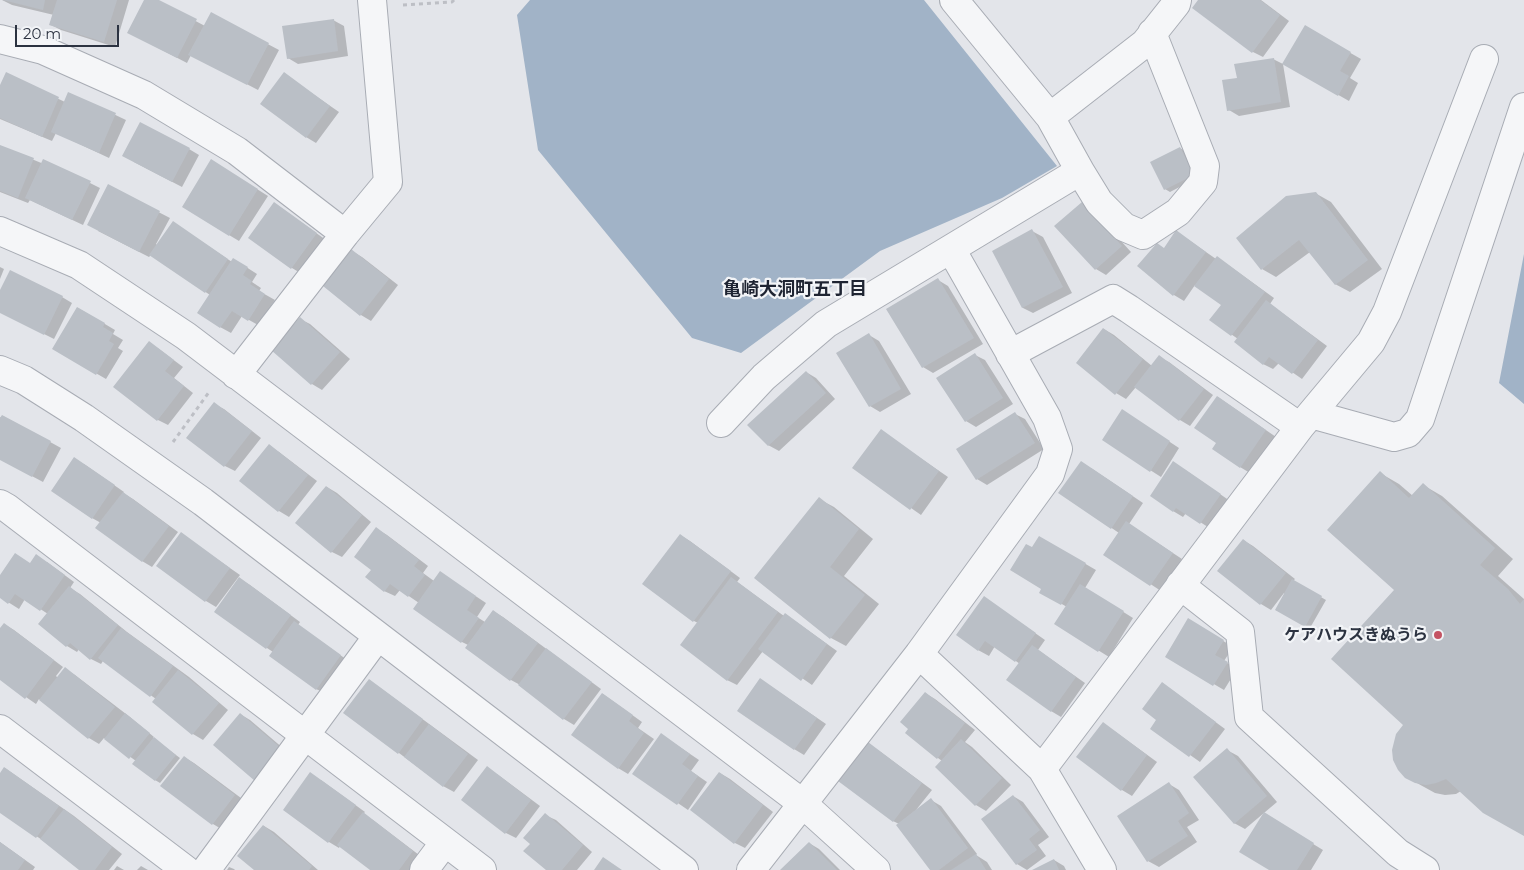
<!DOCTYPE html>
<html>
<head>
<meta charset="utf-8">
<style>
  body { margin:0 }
  #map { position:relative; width:1524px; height:870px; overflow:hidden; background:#e3e5ea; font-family:Montserrat,sans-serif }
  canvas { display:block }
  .scale { position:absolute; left:15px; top:25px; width:104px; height:22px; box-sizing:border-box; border:2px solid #2c3341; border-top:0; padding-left:6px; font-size:15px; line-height:18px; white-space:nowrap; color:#2c3341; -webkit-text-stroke:4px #f2f4f7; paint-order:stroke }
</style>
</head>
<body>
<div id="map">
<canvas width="1524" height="870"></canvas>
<div class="scale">20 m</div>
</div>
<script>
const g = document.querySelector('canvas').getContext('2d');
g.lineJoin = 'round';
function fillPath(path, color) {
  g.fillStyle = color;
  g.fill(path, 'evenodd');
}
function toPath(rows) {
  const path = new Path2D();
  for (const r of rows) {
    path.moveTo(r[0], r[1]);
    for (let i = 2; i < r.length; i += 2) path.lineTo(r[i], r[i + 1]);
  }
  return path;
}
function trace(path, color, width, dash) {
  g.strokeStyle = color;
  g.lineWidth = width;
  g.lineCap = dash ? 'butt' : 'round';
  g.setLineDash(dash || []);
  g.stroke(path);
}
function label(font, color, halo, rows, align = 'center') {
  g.font = font + ' Montserrat,"Noto Sans JP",sans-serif';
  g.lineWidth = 4.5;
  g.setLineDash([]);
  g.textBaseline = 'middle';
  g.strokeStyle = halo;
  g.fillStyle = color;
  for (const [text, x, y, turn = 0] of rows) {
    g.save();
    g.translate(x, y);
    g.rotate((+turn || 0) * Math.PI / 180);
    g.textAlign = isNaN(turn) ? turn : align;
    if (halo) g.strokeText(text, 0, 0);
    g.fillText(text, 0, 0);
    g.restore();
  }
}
fillPath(toPath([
  [530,0,924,0,1057,166,1002,198,880,251,741,353,692,338,538,150,517,15],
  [1524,254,1524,404,1499,383]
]), '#a1b3c7');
fillPath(toPath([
  [2,0,129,0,115,47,61,30,51,25,54,15,12,5],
  [145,0,156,0,205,26,211,14,279,50,258,90,191,55,187,63,139,38],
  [1199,0,1261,0,1289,21,1263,57,1253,52],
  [333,20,344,26,348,56,298,64,288,58],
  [1305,27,1361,59,1350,78,1358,83,1349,101,1284,64],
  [1273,59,1283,64,1290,107,1239,116,1229,110,1238,79],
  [6,74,65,102,69,93,126,120,109,158,56,133,52,141,0,119,0,88],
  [284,74,339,112,316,143,306,137],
  [0,146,90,183,100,188,83,225,30,200,28,203,0,192],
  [1180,148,1185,151,1199,177,1170,192,1165,189],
  [189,149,199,155,182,187,134,162],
  [222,167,268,196,239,241,229,235],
  [108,186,170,218,156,244,157,245,183,229,232,262,243,265,257,274,252,282,261,288,259,291,275,300,258,325,242,316,231,333,220,327,198,313,210,295,151,255,149,257,98,231],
  [1315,193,1331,202,1382,269,1350,292,1335,284,1310,252,1276,277,1262,269],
  [1082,203,1092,209,1131,252,1106,275,1096,269],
  [284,210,326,240,302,274,292,268],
  [1032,231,1043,237,1072,293,1033,313,1023,308,994,251],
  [1186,238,1216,259,1227,264,1274,298,1270,304,1327,346,1302,379,1279,363,1273,369,1263,364,1238,339,1211,320,1223,305,1195,285,1184,301,1174,295,1165,249],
  [352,251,362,257,398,285,371,321,361,315,324,286],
  [0,267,4,269,0,279],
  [938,280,948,286,983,344,933,373,923,367,888,310],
  [0,293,62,297,72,303,54,339,0,312],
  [78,308,115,330,113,334,123,340,118,348,123,351,106,379,54,349],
  [300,319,310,324,350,359,322,390,312,384,273,350],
  [1104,329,1114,335,1152,366,1159,357,1169,362,1213,395,1190,426,1180,420,1136,387,1126,399,1116,393],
  [869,335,879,341,911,394,880,412,870,406],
  [149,343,159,349,183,367,174,378,193,393,168,425,158,420],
  [975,355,985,360,1013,404,976,427,966,421],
  [806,372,816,378,835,399,779,451,768,445],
  [1218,397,1276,437,1250,473,1240,467,1218,442],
  [214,404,224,409,261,438,235,471,225,466],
  [1015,414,1025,419,1044,449,987,485,977,479],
  [3,416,61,448,43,482,0,459,0,417,2,418],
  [1132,417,1179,448,1161,477,1103,440],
  [881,431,948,477,921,515,854,468],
  [269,446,279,452,317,481,289,517,279,511],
  [84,464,124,492,123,493,133,499,178,532,152,567,142,561,101,523,92,518],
  [1091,468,1143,503,1129,524,1182,559,1161,591,1105,554,1119,533,1060,493],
  [1184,469,1230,501,1211,529,1186,513,1183,517,1173,511],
  [1380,473,1399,484,1413,496,1423,485,1442,496,1513,559,1498,576,1524,599,1524,835,1461,791,1456,794,1445,795,1435,793,1406,777,1405,725,1395,590],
  [327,487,337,493,371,522,342,557,332,552],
  [819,499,834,507,873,539,844,576,879,604,846,646,831,638],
  [377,529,387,535,428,566,423,573,434,581,450,579,486,603,477,617,485,622,493,611,503,617,601,689,574,725,564,719,522,686,511,680,467,648,468,645,462,642,419,603,400,590,395,596,384,591,373,569],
  [181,534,240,575,216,607,206,601],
  [680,535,690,541,740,578,737,582,784,616,795,621,837,651,812,685,763,651,737,685,727,680,698,623,694,621],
  [1039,537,1096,570,1085,588,1133,618,1109,657,1056,624,1067,607,1041,592,1043,588,1032,549],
  [1243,540,1253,546,1295,579,1293,581,1326,600,1310,628,1276,610,1285,594,1284,593,1271,610,1261,604],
  [47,562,74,582,70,588,80,594,127,632,189,677,228,710,203,740,193,734,154,702,156,699,103,661,101,664,91,659,79,649,77,652,67,646,48,614,25,599,19,609,0,597,0,577,31,564],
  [240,579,250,585,300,622,298,625,350,662,327,694,316,689,273,652,267,648],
  [994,604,1045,640,1038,650,1085,683,1061,717,1051,711,1020,664,995,646,989,656,978,650],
  [4,624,14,630,63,667,56,676,58,678,65,669,75,675,130,717,154,737,153,738,180,758,160,783,155,780,136,761,104,738,99,744,89,738,39,699,36,704,0,679,0,630],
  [1199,626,1233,647,1224,661,1237,669,1224,690,1166,656],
  [760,679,826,724,804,755,794,749],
  [379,687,478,760,454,792,443,786,399,753],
  [1172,690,1225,729,1200,762,1152,728],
  [925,693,935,699,975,730,965,742,972,747,1011,785,986,811,976,805,942,761,938,758],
  [603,694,642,722,638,728,654,739,628,774,618,768],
  [240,714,250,720,291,755,266,786],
  [1113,730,1157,762,1132,796,1122,790],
  [662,735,699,760,691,771,707,782,688,810,634,773],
  [878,750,932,790,916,810,931,800,941,806,977,854,976,855,987,862,992,870,932,870,899,824,893,821],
  [1227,750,1238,756,1277,802,1245,829,1234,823],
  [184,757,194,763,245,801,223,830,213,824,162,785],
  [5,768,74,816,122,854,109,870,81,870,45,842,0,811,0,775],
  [720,773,730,779,773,812,745,848,735,843],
  [497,774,540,806,516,838,506,833],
  [321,780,365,812,363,814,373,820,423,858,413,870,372,870,340,846,339,848,329,842,285,810],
  [1169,784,1179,790,1199,820,1187,827,1197,842,1159,867,1148,861,1119,817],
  [1013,796,1023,802,1049,837,1038,845,1046,856,1027,870,1017,864,983,819],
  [1264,814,1323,850,1311,870,1272,870],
  [545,815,556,820,592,852,577,870,548,870,531,844],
  [264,826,274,832,318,870,256,870],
  [0,842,35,867,33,870,0,870],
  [809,843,819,849,840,870,782,870],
  [1054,860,1064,866,1066,870,1035,870],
  [117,866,124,870,114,870],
  [141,866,148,870,137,870],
  [229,867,234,869,235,870,227,870]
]), '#0003');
fillPath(toPath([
  [3,0,45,0,43,10],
  [57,0,117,0,104,42,49,25],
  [144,0,159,0,197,19,177,58,127,33],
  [1198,0,1260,0,1280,15,1252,53,1192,8],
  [211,12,269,43,247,85,188,55],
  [334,19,338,51,287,59,282,26],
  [1305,25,1351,52,1340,71,1349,76,1338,96,1282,64],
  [1274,58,1281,102,1227,111,1222,80,1237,78,1234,64],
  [6,72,59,97,42,137,0,118,0,85],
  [284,72,330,106,306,138,260,104],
  [68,92,116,113,99,153,51,132],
  [140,122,190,148,172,182,122,156],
  [0,145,34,158,18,198,0,191],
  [1180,147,1194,175,1164,190,1150,162],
  [43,159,91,181,72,220,25,198],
  [211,159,258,189,229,236,182,207],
  [108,184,160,211,139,252,87,225],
  [1316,192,1368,260,1335,285,1299,240,1261,270,1236,238,1286,196],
  [274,202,317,233,291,269,248,238],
  [1082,202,1122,246,1095,270,1054,226],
  [173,221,228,259,205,293,149,255],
  [1032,229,1063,287,1022,308,992,251],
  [1176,230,1206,252,1173,296,1137,266,1157,243,1164,248],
  [351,249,389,279,360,316,323,286],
  [1217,256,1265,292,1231,336,1209,320,1221,305,1194,286],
  [233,258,248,267,243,275,252,281,250,284,265,294,248,321,232,311,220,328,197,313],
  [10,270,63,296,44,335,0,313,0,290],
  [938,278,974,338,922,368,886,309],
  [1266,300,1318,340,1292,374,1269,357,1263,365,1234,342],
  [77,307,105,323,103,327,113,333,109,341,114,344,96,375,52,349],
  [300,317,340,352,311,385,271,350],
  [1103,328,1143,359,1115,395,1076,363],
  [869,333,901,389,869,407,836,353],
  [149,341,174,360,165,371,184,386,157,421,113,387],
  [975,353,1003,398,965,422,936,378],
  [1159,355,1204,389,1179,421,1134,387],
  [806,371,826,393,768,446,747,425],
  [1217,396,1266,430,1240,468,1212,449,1216,443,1194,428],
  [214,402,252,431,224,467,186,438],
  [1122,409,1170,441,1150,472,1102,440],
  [1015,412,1035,443,976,480,956,449],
  [2,415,51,441,32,477,0,460,0,418],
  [881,429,939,471,910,510,852,468],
  [269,444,308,475,278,512,239,481],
  [74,457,115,485,92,519,51,491],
  [1081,461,1133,496,1111,529,1058,493],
  [1173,461,1221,494,1200,524,1176,508,1173,512,1150,496],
  [1380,471,1409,498,1423,483,1495,548,1480,565,1508,589,1520,604,1524,599,1524,836,1483,813,1446,779,1436,783,1426,785,1415,783,1405,778,1398,770,1393,760,1392,750,1396,734,1403,725,1331,659,1394,590,1327,530],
  [326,486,362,515,331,553,295,523],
  [123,492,169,526,142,562,95,528],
  [819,497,859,529,830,567,865,595,830,639,754,578],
  [1126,521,1173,553,1150,586,1103,555],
  [376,527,419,560,414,566,425,575,408,597,390,584,384,592,365,577,371,570,354,557],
  [181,532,230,568,205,602,156,566],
  [680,534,731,571,693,622,642,584],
  [1039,536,1086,563,1061,605,1039,593,1041,589,1010,570,1026,544,1032,547],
  [1243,539,1286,573,1260,605,1217,571],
  [15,553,30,563,36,554,65,575,40,611,15,594,8,604,0,598,0,575],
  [440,571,476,596,467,610,479,618,461,643,413,609],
  [239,577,291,615,266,649,214,612],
  [731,577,778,612,727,681,680,645],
  [1292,579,1322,596,1305,627,1275,610],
  [1080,584,1124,611,1098,652,1054,624],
  [69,586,118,625,90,660,70,643,66,647,38,624],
  [984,596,1036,633,1015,662,985,641,978,651,956,635],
  [493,610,538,643,510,681,465,648],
  [785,613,827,644,801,681,758,649],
  [1188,618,1224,640,1215,655,1228,662,1213,686,1165,657],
  [294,621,341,655,316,690,269,656],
  [4,623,54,660,25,699,0,680,0,628],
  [121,628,173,666,150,697,98,658],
  [1032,645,1076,677,1051,712,1006,680],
  [546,648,592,682,563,720,518,685],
  [65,667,115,707,88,739,39,700],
  [178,670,219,703,192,735,152,702],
  [760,678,817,718,794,750,737,711],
  [369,679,423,719,398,754,343,713],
  [1162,682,1216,722,1189,757,1150,729,1156,720,1142,709],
  [925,692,965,723,937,759,905,733,908,729,900,722],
  [602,693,633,715,629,721,644,733,618,769,571,735],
  [125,713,150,733,129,759,104,739],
  [240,713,282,749,255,781,213,745],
  [1103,722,1147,755,1121,791,1076,757],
  [429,724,468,754,443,787,404,757],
  [661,733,690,754,682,764,698,776,677,805,632,774],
  [154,737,176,755,155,781,132,764],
  [961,739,1002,778,975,806,935,767],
  [868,742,922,783,893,822,838,781],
  [1227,748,1267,796,1234,824,1193,777],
  [184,756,235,795,212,825,160,786],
  [487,766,531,800,505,834,461,800],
  [4,767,59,806,36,838,0,813,0,773],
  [310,772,356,805,328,843,283,810],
  [719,772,763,805,734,844,690,810],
  [1169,782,1189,813,1178,821,1188,836,1147,862,1117,816],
  [1013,795,1040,830,1029,839,1037,850,1016,865,981,819],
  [931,798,968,848,939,870,930,870,896,825],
  [64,809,112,847,95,870,79,870,40,839],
  [363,812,413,851,399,870,370,870,337,845],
  [1264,812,1314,843,1297,870,1269,870,1239,852],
  [545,813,583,845,562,870,546,870,523,851,530,844,523,838],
  [263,825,312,866,309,870,254,870,237,856],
  [0,842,25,860,18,870,0,870],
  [809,842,837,870,780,870],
  [976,854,986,870,951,870],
  [603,857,622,870,594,870],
  [1054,859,1059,870,1032,870]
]), '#babfc6');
const minor = toPath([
  [0,39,43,50,144,95,237,151,345,234],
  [1050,117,1145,43,1176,4,1177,0],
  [1080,171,1099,202,1124,227,1143,235,1178,212,1203,182,1205,166,1152,33],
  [0,231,79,265,186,336,802,803,876,870],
  [1010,354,1113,299,1129,309,1300,427],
  [0,370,24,380,84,418,203,502,684,870],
  [236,375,345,234,388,182,372,0],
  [1311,414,1394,437,1408,433,1420,419,1524,107],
  [721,423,764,377,826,324,1080,171,1050,117,954,0],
  [0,504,7,508,482,870],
  [1180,585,1240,632,1249,717,1398,853,1425,870],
  [919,654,1042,769,1102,870],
  [0,729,186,870],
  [1042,769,1300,427,1371,342,1387,312,1484,59],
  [206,870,378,636],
  [424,870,445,842],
  [751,870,919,654,1050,474,1058,449,1047,418,951,249]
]);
trace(minor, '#a8acb4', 30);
trace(toPath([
  [403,5,452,2,454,0],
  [173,442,209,392]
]), '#bdbfc5', 3, [4, 4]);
trace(minor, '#f5f6f8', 28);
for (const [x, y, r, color] of [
  [1438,635,5,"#c45363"]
]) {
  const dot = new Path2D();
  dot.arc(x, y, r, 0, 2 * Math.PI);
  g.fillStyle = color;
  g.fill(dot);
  trace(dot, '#f2f4f7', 2);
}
label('bold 16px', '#2c3341', '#f2f4f7', [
  ["ケアハウスきぬうら",1428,635]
], 'right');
label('bold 18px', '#1e2432', '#f2f4f7', [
  ["亀崎大洞町五丁目",795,290]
]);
</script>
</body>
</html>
